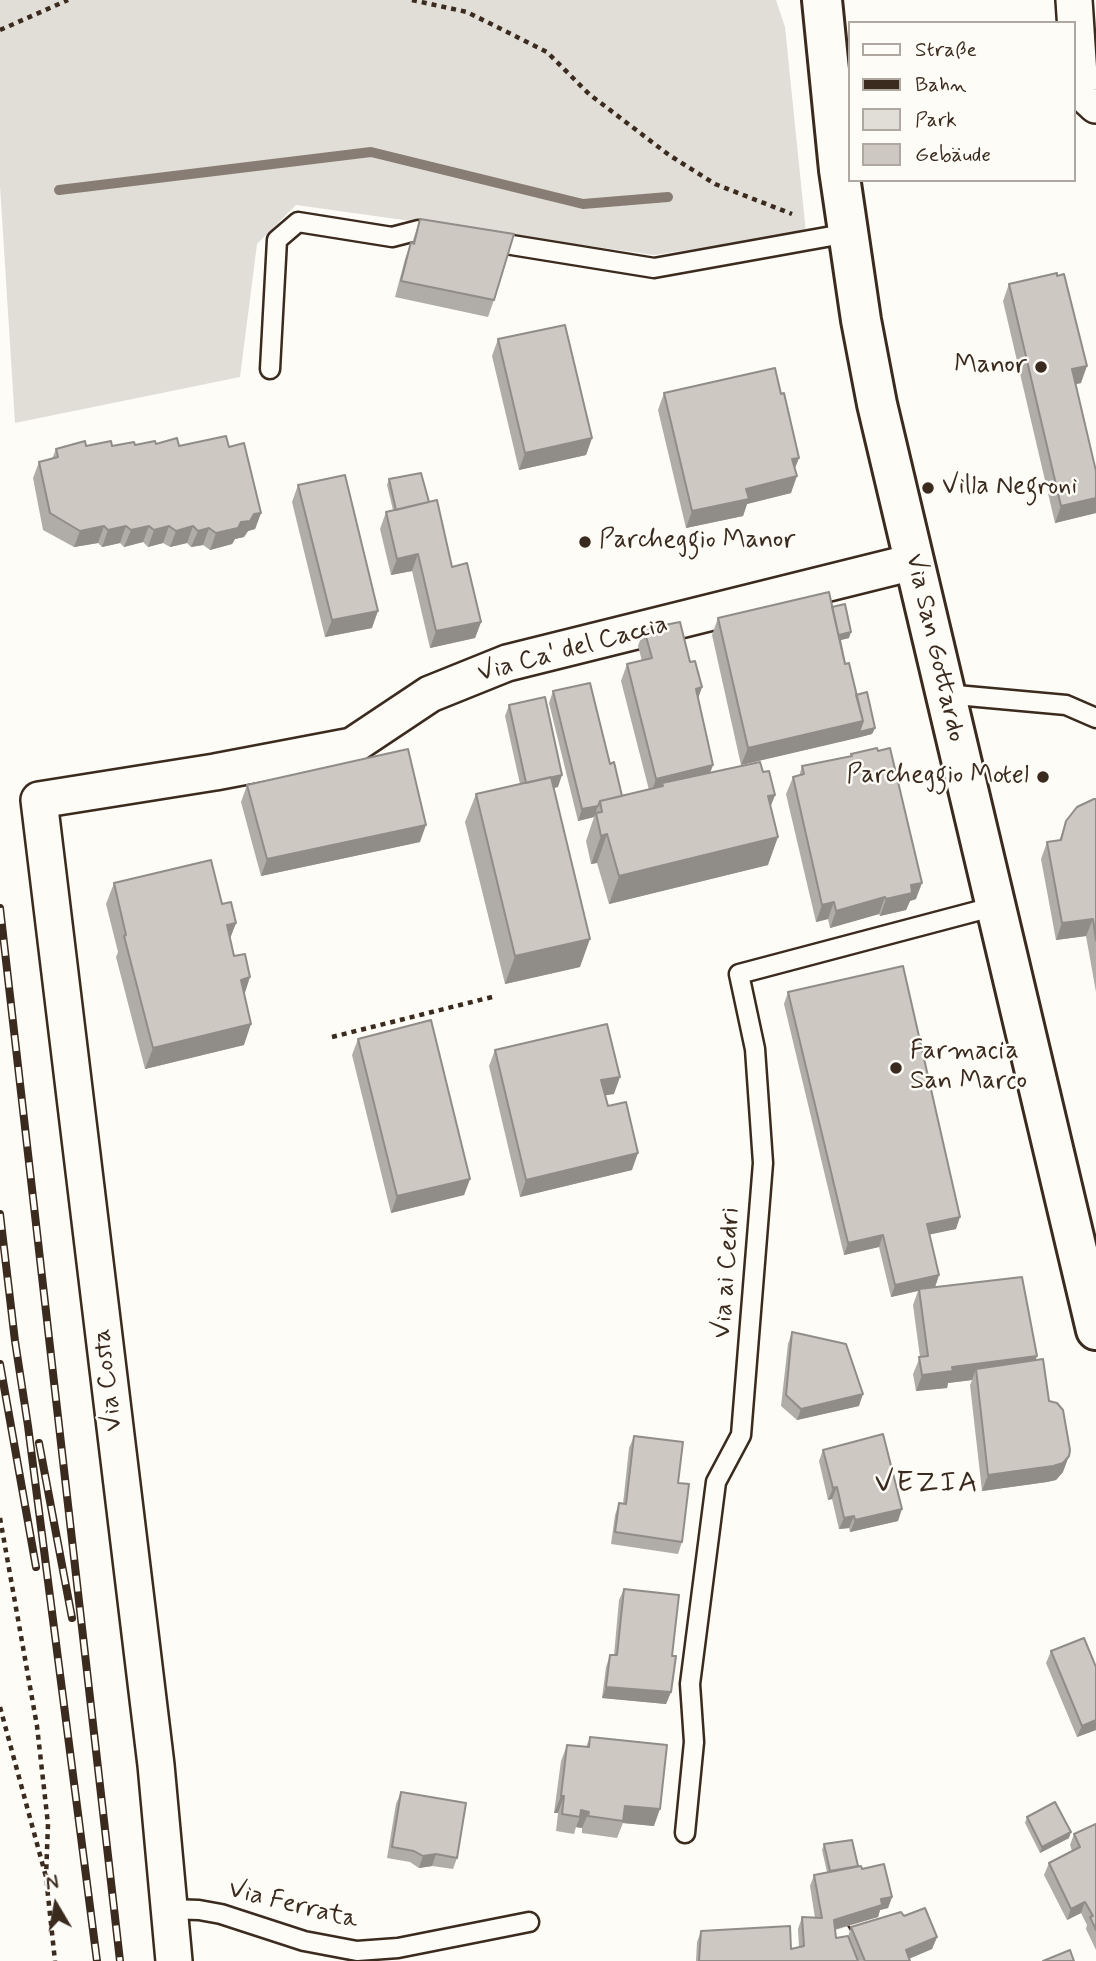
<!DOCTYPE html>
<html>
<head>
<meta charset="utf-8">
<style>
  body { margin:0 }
  #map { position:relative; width:1096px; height:1961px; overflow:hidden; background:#fdfcf7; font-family:Mynerve,sans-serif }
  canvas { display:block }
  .legend { position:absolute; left:848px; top:21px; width:228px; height:161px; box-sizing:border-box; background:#fdfcf7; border:2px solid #afa8a0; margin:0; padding:9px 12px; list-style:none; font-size:21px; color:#3b2a1e }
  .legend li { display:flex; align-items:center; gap:14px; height:35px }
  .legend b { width:35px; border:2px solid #afa8a0 }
  .north { position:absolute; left:21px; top:1870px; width:70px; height:70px; -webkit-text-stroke:5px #fdfcf7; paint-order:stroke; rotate:350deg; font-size:19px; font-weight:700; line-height:28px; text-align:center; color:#3b2a1e }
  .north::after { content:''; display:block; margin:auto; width:24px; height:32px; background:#3b2a1e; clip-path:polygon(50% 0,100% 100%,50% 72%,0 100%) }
</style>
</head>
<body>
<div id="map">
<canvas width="1096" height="1961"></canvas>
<ul class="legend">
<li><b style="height:9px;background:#fdfcf7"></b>Straße</li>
<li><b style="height:9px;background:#3b2a1e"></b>Bahn</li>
<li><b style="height:19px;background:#e1ded7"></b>Park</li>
<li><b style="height:19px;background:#cdc8c2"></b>Gebäude</li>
</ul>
<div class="north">N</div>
</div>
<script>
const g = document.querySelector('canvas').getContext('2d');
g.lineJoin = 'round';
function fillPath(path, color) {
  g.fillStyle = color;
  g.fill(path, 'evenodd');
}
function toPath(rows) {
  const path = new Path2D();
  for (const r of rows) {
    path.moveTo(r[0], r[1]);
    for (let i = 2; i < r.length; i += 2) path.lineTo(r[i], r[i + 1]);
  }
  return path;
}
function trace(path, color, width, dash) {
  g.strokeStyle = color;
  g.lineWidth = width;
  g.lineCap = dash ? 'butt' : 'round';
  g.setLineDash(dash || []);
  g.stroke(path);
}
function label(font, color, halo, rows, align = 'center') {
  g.font = font + ' Mynerve,sans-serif';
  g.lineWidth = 5;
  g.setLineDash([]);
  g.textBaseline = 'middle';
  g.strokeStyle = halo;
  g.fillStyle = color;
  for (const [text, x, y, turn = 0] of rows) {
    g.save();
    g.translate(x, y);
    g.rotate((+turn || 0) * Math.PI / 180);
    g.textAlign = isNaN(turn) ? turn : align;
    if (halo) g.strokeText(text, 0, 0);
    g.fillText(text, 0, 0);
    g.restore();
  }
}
fillPath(toPath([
  [0,0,776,0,785,27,806,233,654,255,296,205,257,244,240,377,15,423,0,186]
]), '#e1ded7');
trace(toPath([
  [59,190,371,152,583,204,668,197]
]), '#887d74', 10);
const service = toPath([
  [487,241,654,268,843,234,849,236],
  [270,369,277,240,298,222,392,237,419,230,438,233],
  [945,694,1066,705,1096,718],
  [685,1833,694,1742,690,1684,716,1482,741,1435,763,1163,755,1049,739,974,996,906],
  [168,1909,199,1910,221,1914,304,1941,357,1951,398,1948,529,1922],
  [841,1933,852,1961]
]);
const minor = toPath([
  [1074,0,1080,90,1096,105],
  [174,1961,156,1765,39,800,215,772,352,746,430,694,507,663,913,562]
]);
const primary = toPath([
  [822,0,839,170,861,320,877,404,1096,1330]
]);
trace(service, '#3b2a1e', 23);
trace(minor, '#3b2a1e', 40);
trace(primary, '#3b2a1e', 44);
trace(toPath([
  [412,0,467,12,547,52,589,94,669,155,715,184,792,214],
  [0,30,68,0],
  [332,1037,496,996],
  [0,1518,37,1726,48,1824,46,1877],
  [0,1707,46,1877,55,1961]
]), '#3b2a1e', 4.5, [5, 5]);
trace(service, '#fdfcf7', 18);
trace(minor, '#fdfcf7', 35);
trace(primary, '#fdfcf7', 38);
const rail = toPath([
  [0,908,120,1961],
  [0,1214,15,1341,28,1426,97,1961],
  [0,1364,36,1567],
  [39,1443,72,1618]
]);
trace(rail, '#3b2a1e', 8);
trace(rail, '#fdfcf7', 5, [16]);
fillPath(toPath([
  [420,219,494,300,488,317,395,297,405,259,411,242,412,243],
  [1009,284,1081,383,1076,384,1096,471,1096,513,1055,523,1003,301],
  [498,339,592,438,586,455,519,470,492,356],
  [664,393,799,458,795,468,791,493,747,504,743,516,686,528,658,410],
  [135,445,229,447,261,513,255,529,248,531,244,537,235,539,232,544,210,550,203,545,191,547,187,543,170,547,163,543,148,547,143,542,124,547,120,543,102,547,98,543,74,547,43,530,33,478,39,462,52,459,56,449,86,446],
  [389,479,429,502,452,567,481,622,475,638,430,648,412,571,391,575,380,529,386,512,393,510,387,485],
  [298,485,372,628,325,637,292,502],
  [832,607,849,638,840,640,846,664,856,695,875,728,872,734,741,765,712,635,718,618],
  [644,629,690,662,702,687,698,698,710,773,763,772,775,795,771,805,768,865,609,904,597,863,591,864,586,841,594,817,578,821,549,703,553,691,610,764,622,796,649,790,621,681,627,664,642,661,638,646],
  [509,705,558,787,553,788,580,967,505,984,465,822,476,794,520,784,505,716],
  [851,754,916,899,910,901,906,910,880,916,879,914,830,928,828,919,816,922,786,794,793,777,799,776,802,766,850,757],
  [247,785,420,842,261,876,241,802],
  [1096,799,1096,992,1086,936,1056,940,1041,859,1047,842,1059,841,1066,821],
  [114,883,222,904,236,923,230,938,244,994,244,1045,145,1069,116,957,118,952,106,904],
  [788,992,956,1229,929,1234,939,1275,935,1287,1037,1356,1035,1360,1049,1401,1063,1472,1056,1480,1047,1482,982,1491,970,1385,972,1380,948,1383,947,1388,916,1391,913,1374,920,1357,913,1305,918,1291,891,1297,879,1247,844,1255,784,1004],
  [358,1039,470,1179,464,1195,391,1213,352,1055],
  [495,1050,614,1094,605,1095,608,1106,632,1170,520,1197,489,1066],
  [792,1332,859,1406,797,1420,781,1406,788,1344],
  [634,1436,678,1483,682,1542,678,1554,611,1544,615,1515,619,1503,623,1504,629,1448],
  [823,1450,898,1521,850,1532,849,1528,839,1529,832,1499,828,1500,819,1461],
  [624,1589,672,1656,671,1692,666,1704,602,1698,606,1667,610,1655,614,1655,619,1600],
  [1051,1651,1096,1730,1077,1737,1046,1663],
  [590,1737,654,1826,623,1823,617,1838,582,1833,582,1828,576,1827,574,1834,556,1831,558,1813,554,1813,561,1761,567,1745,586,1747],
  [401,1792,457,1858,453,1869,432,1866,419,1868,410,1862,387,1858,396,1804],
  [1027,1817,1069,1838,1040,1853,1025,1823],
  [1096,1824,1096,1950,1086,1929,1087,1925,1081,1913,1067,1920,1044,1875,1049,1863,1072,1851,1070,1845,1074,1834],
  [824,1844,862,1869,892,1897,888,1908,880,1910,878,1917,835,1930,836,1938,848,1937,851,1927,904,1916,937,1937,932,1949,909,1959,910,1961,696,1961,697,1942,701,1931,791,1949,799,1947,798,1929,802,1917,815,1918,810,1886,814,1875,827,1872,822,1850]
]), '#b0aca7');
fillPath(toPath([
  [1087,366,1081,383,1066,386,1072,369],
  [592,438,586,455,519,470,525,453],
  [799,458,792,475,792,459],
  [797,476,791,493,747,504,743,516,686,528,692,511,746,489],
  [1096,498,1096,513,1055,523,1061,506],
  [261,513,255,529,248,531,244,537,235,539,232,544,210,550,216,533,241,522,254,514],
  [104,526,98,543,74,547,80,531],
  [126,526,120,543,102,547,108,530],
  [149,526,143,542,124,547,131,530],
  [169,526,163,543,148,547,154,530],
  [193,526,187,543,170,547,176,531],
  [209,528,203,545,191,547,198,531],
  [418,554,412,571,391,575,397,559],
  [378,611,372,628,325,637,332,620],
  [481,622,475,638,430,648,436,631],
  [851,632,849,638,837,641,839,635],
  [702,687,696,704,696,689],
  [863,721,857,738,741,765,748,748],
  [875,728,872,734,857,738,859,732],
  [713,765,707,782,663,786,662,783,659,794,650,796,656,779],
  [562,775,558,787,522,795,526,783],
  [775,795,764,823,768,796],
  [598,806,594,817,578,821,582,809],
  [426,825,420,842,261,876,267,859],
  [607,834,597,863,591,864,601,836],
  [778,837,768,865,609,904,619,876],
  [922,883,916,899,910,901,906,910,880,916,886,899,911,885],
  [885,897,879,914,830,928,836,911],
  [834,902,828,919,816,922,822,905],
  [1093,919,1086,936,1056,940,1062,923],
  [236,923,228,944,227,925],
  [590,939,580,967,505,984,515,956],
  [250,977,243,999,241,980],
  [251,1024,244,1045,145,1069,153,1048],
  [620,1077,614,1094,595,1097,601,1080],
  [638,1153,632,1170,520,1197,526,1180],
  [470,1179,464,1195,391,1213,397,1196],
  [960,1217,956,1229,923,1236,927,1224],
  [883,1235,879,1247,844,1255,848,1243],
  [939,1275,935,1287,891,1297,895,1285],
  [1037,1356,1031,1373,976,1369,972,1380,948,1383,947,1388,916,1391,922,1375,952,1367],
  [863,1394,859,1406,797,1420,801,1409],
  [1069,1456,1063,1472,1056,1480,1047,1482,982,1491,988,1475],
  [837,1487,832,1499,828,1500,833,1488],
  [902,1509,898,1521,850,1532,855,1520],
  [854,1516,849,1528,839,1529,844,1518],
  [606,1687,671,1692,666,1704,602,1698],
  [1096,1720,1096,1730,1077,1737,1082,1726],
  [561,1796,564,1796,558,1813,554,1813],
  [625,1806,660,1809,654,1826,623,1823],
  [581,1810,589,1812,582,1828,576,1827,580,1817],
  [1071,1832,1069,1838,1040,1853,1042,1847],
  [436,1854,432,1866,419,1868,423,1856],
  [892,1897,888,1908,880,1910,878,1917,829,1931,834,1920,881,1899],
  [1085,1902,1081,1913,1067,1920,1071,1909],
  [937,1937,932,1949,903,1961,906,1950]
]), '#908c88');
const building = toPath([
  [420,219,514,234,494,300,401,281,411,242,414,244,420,219],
  [1057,273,1057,276,1064,274,1087,366,1072,369,1096,471,1096,498,1061,506,1009,284,1057,273],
  [565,325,592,438,525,453,498,339,565,325],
  [775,368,781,394,784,393,799,458,792,459,797,476,746,489,749,499,692,511,664,393,775,368],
  [226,436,229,447,244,443,261,513,254,514,250,521,241,522,238,528,216,533,209,528,198,531,193,526,176,531,169,526,154,530,149,526,131,530,126,526,108,530,104,526,80,531,50,513,39,462,58,457,56,449,85,441,86,446,111,441,112,446,134,442,135,445,155,441,156,444,177,438,179,446,226,436],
  [421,473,429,502,396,510,389,479,421,473],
  [345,475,378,611,332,620,298,485,345,475],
  [437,500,452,567,467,563,481,622,436,631,418,554,397,559,386,512,437,500],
  [829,592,845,664,849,663,863,721,748,748,718,618,829,592],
  [845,604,851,632,839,635,845,664,832,607,845,604],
  [680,622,690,662,695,661,702,687,696,689,713,765,656,779,627,664,652,658,644,629,680,622],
  [590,683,610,764,614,762,622,796,600,801,598,806,582,809,553,691,590,683],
  [867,692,875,728,859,732,863,721,856,695,867,692],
  [545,697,562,775,526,783,509,705,545,697],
  [877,748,878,751,890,748,922,883,911,885,912,893,886,899,885,897,836,911,834,902,822,905,793,777,804,774,802,766,852,756,851,754,877,748],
  [408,749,426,825,267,859,247,785,408,749],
  [760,762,763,772,769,771,775,795,768,796,778,837,619,876,607,834,601,836,596,813,602,812,600,801,663,786,662,783,760,762],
  [551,777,590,939,515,956,476,794,551,777],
  [1094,799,1096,799,1096,940,1093,919,1062,923,1047,842,1061,840,1066,821,1077,807,1094,799],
  [211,860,222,904,231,902,236,923,227,925,234,956,245,954,250,977,241,980,251,1024,153,1048,124,936,126,935,114,883,211,860],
  [903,966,960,1217,927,1224,939,1275,895,1285,883,1235,848,1243,788,992,903,966],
  [431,1020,470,1179,397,1196,358,1039,431,1020],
  [607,1024,620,1077,601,1080,608,1106,626,1102,638,1153,526,1180,495,1050,607,1024],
  [1022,1277,1037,1356,952,1367,953,1371,922,1375,919,1357,928,1356,919,1289,1022,1277],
  [792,1332,846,1344,863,1394,801,1409,786,1395,792,1332],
  [1043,1359,1049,1401,1057,1403,1063,1410,1070,1450,1069,1456,1063,1463,1053,1466,988,1475,976,1369,1043,1359],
  [883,1434,902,1509,855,1520,854,1516,844,1518,837,1487,833,1488,823,1450,883,1434],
  [634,1436,683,1442,678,1483,689,1484,682,1542,615,1532,619,1503,626,1504,634,1436],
  [624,1589,679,1595,672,1656,676,1656,671,1692,606,1687,610,1655,617,1655,624,1589],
  [1084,1638,1096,1667,1096,1720,1082,1726,1051,1651,1084,1638],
  [590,1737,667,1745,660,1809,625,1806,623,1821,588,1816,589,1812,581,1810,580,1817,562,1814,564,1796,561,1796,567,1745,589,1747,590,1737],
  [401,1792,466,1803,457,1858,436,1854,423,1856,414,1851,392,1847,401,1792],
  [1055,1802,1071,1832,1042,1847,1027,1817,1055,1802],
  [1096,1824,1096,1930,1090,1917,1093,1916,1085,1902,1071,1909,1049,1863,1080,1847,1074,1834,1096,1824],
  [852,1840,858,1866,830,1871,824,1844,852,1840],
  [884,1864,892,1897,881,1899,882,1905,834,1920,836,1938,848,1936,858,1961,699,1961,701,1931,790,1926,791,1949,804,1946,802,1917,822,1918,814,1875,861,1866,862,1869,884,1864],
  [925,1908,937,1937,906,1950,910,1961,865,1961,851,1927,901,1912,904,1916,925,1908],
  [1070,1950,1074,1961,1043,1961,1070,1950]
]);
fillPath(building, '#cdc8c2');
trace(building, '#908c88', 2);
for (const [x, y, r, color] of [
  [1041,367,7,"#3b2a1e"],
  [928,488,7,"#3b2a1e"],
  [585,542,7,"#3b2a1e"],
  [1043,777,7,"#3b2a1e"],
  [896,1068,7,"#3b2a1e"]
]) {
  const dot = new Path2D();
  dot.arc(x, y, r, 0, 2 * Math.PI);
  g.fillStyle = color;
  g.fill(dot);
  trace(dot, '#fdfcf7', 2.5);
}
label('26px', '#3b2a1e', '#fdfcf7', [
  ["Manor",1027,367,"right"],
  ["Villa Negroni",942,488],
  ["Parcheggio Manor",599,542],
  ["Parcheggio Motel",1029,777,"right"],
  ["Farmacia",910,1053],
  ["San Marco",910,1083]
], 'left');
label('26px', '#3b2a1e', '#fdfcf7', [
  ["Via San Gottardo",934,648,77],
  ["Via Ca' del Caccia",573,650,-15],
  ["Via ai Cedri",728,1273,-86],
  ["Via Costa",109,1380,-97],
  ["Via Ferrata",293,1906,14]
]);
g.letterSpacing = '2px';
label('30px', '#3b2a1e', '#fdfcf7', [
  ["VEZIA",927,1485]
]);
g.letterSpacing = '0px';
</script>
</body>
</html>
